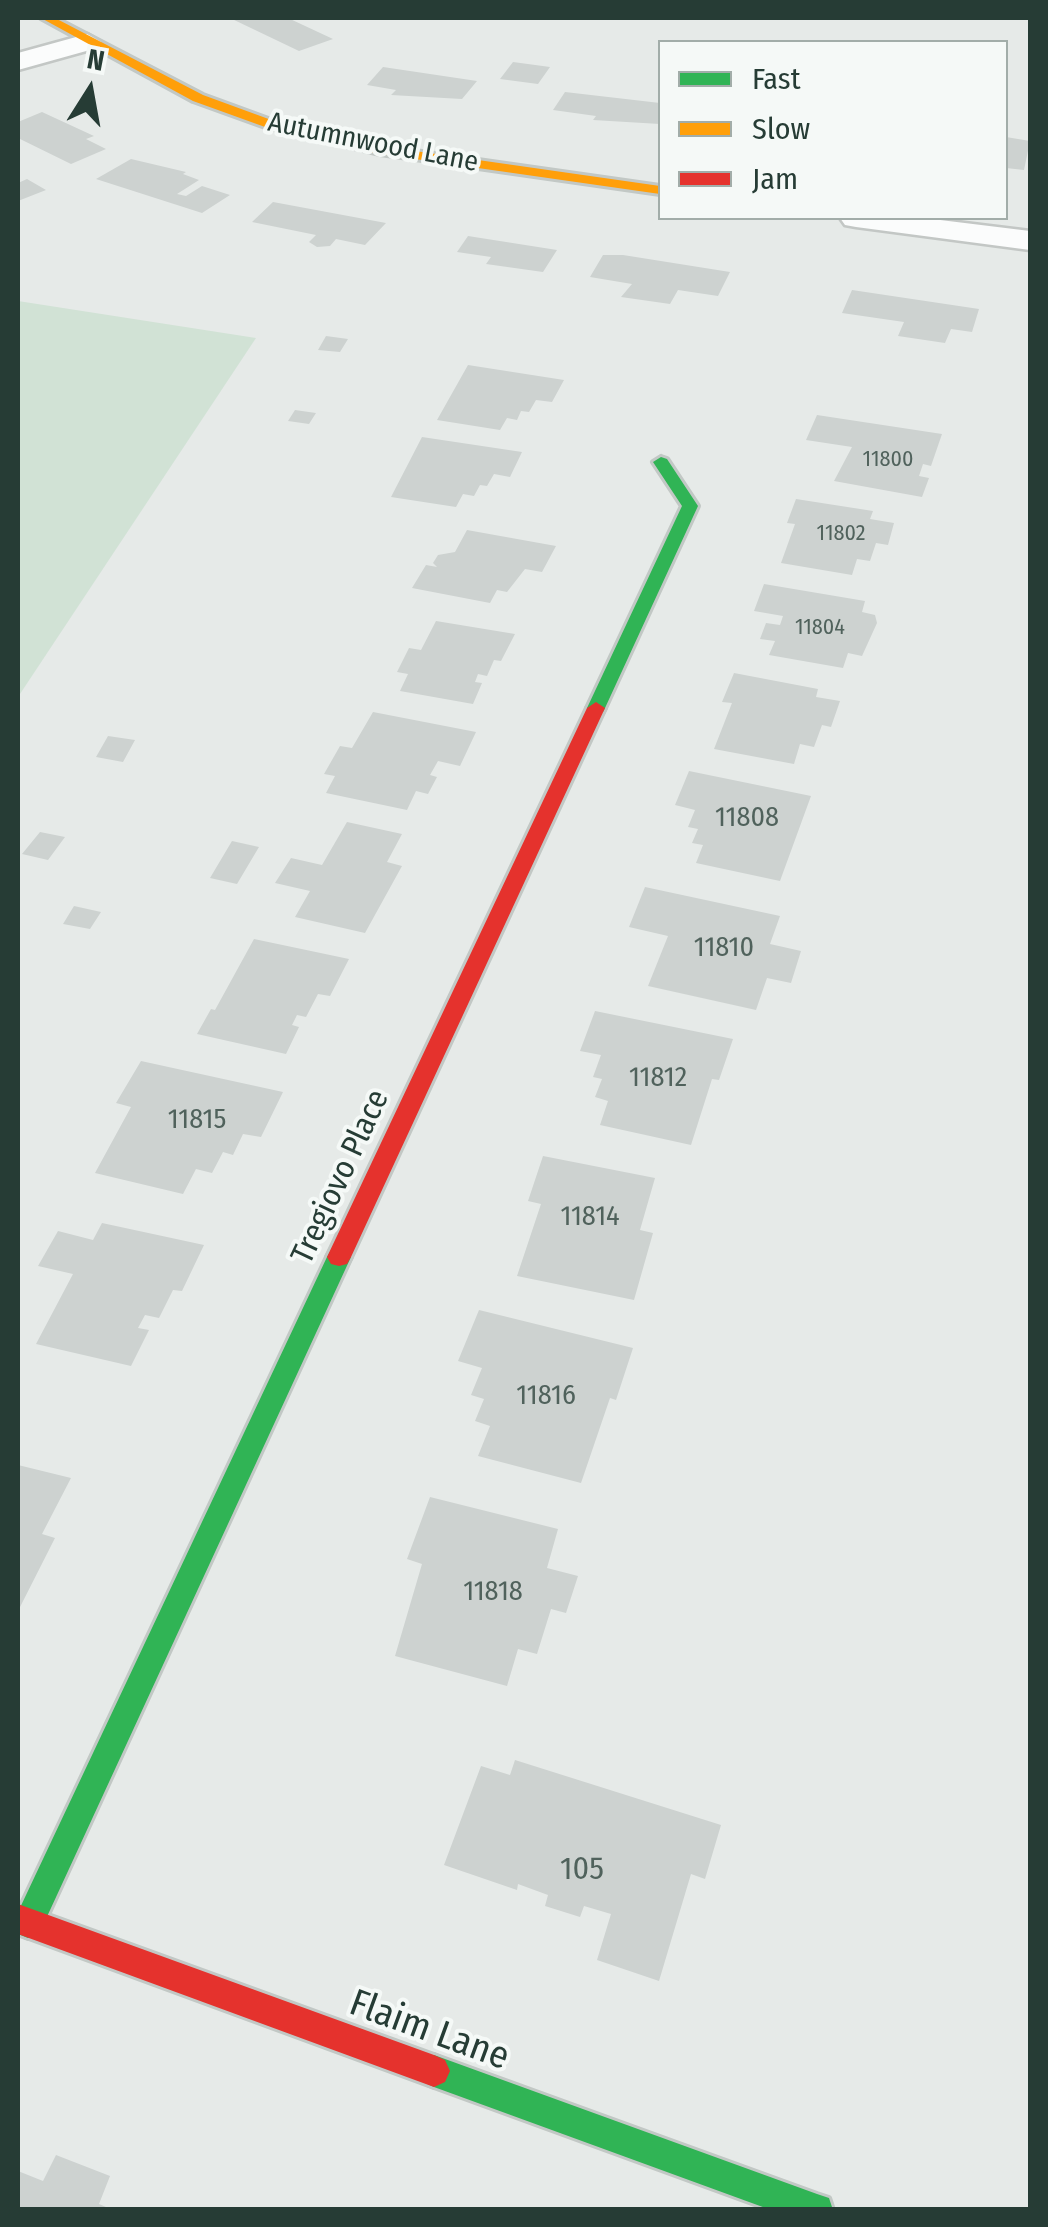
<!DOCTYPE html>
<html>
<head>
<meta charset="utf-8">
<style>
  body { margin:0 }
  #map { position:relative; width:1048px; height:2227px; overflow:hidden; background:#e6eae8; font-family:"Fira Sans Condensed",sans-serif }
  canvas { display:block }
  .frame { position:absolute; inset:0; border:20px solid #263c35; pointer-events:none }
  .legend { position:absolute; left:658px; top:40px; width:350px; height:180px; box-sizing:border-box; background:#f5f9f7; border:2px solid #a2ada9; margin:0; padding:12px 18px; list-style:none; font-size:30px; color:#263c35 }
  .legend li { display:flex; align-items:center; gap:20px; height:50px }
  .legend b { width:50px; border:2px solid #a2ada9 }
  .north { position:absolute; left:40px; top:40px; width:100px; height:100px; -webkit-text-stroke:8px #f5f9f7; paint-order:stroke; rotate:11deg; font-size:28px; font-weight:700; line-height:40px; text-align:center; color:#263c35 }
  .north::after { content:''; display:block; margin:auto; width:35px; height:45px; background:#263c35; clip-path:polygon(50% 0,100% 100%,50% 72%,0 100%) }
</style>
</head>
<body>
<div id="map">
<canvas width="1048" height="2227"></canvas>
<div class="frame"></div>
<ul class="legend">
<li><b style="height:12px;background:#30b455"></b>Fast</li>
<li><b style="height:12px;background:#ff9f0a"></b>Slow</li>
<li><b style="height:12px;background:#e5322d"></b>Jam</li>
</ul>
<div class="north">N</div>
</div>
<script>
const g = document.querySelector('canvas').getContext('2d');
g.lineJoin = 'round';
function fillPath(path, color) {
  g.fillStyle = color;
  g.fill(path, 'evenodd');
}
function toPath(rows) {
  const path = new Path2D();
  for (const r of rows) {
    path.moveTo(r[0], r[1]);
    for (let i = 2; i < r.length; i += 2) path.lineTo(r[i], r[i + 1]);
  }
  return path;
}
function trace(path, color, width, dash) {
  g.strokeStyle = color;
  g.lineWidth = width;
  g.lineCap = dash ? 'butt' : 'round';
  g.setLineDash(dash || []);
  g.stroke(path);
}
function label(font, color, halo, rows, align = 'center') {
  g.font = font + ' "Fira Sans Condensed",sans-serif';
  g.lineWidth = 8;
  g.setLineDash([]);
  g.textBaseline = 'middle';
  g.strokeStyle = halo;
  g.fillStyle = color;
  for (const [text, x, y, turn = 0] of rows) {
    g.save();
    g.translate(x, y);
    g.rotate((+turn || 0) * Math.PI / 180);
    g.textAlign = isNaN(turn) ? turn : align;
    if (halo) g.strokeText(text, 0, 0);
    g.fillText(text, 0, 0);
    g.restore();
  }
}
fillPath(toPath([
  [18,301,256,338,18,697]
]), '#d1e2d5');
fillPath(toPath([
  [230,18,288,18,333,39,299,51],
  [513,62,550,67,538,84,500,79],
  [383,67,477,81,462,99,391,95,396,90,367,85],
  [565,92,660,103,660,124,593,120,596,116,553,110],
  [42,112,94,136,86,139,106,149,71,164,18,138,18,122],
  [1006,137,1030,141,1024,170,1006,168],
  [131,159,186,172,183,174,199,180,177,194,186,196,202,186,230,195,202,213,96,179],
  [27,179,46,190,18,201,18,183],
  [273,202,386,223,365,245,336,239,330,246,317,247,309,242,316,235,252,222],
  [468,236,557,250,543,272,486,264,491,257,457,252],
  [603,255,623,255,730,272,718,296,678,290,670,304,621,297,632,284,590,277],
  [852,290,979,309,972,332,951,329,945,343,898,336,904,322,842,313],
  [326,336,348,339,340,352,318,350],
  [468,365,564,380,552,402,536,400,529,412,521,411,517,420,507,418,500,430,437,420],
  [295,410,316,413,309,424,288,421],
  [817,415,942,434,931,466,923,464,919,476,929,478,922,497,834,481,852,447,806,440],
  [422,437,522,452,510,477,494,474,487,486,480,485,474,496,463,494,456,507,391,497],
  [796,499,873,511,870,519,894,523,888,545,876,543,870,561,857,559,852,575,781,563,795,524,787,523],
  [467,530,556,546,542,572,525,569,507,592,497,590,490,603,412,588,426,565,437,567,433,563,438,555,455,552],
  [764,584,865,601,862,612,875,615,877,623,862,656,848,653,843,668,769,655,775,641,760,639,766,623,780,625,783,616,754,611],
  [436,621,515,634,501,661,494,660,487,676,478,674,475,682,482,683,473,704,400,691,408,674,397,672,409,648,421,650],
  [734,673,818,689,816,697,840,701,831,727,822,725,814,747,800,744,794,764,714,749,732,703,722,702],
  [373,712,476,732,460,766,438,761,430,775,437,777,428,794,416,791,407,810,326,793,335,776,324,774,340,746,352,748],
  [108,736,135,740,123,762,96,757],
  [689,771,811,796,780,881,696,863,703,845,692,843,698,829,688,827,695,810,675,805],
  [347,822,402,834,387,862,402,866,365,933,295,917,310,891,275,883,291,858,322,865],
  [40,832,65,837,48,860,22,854],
  [232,841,259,847,237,884,210,878],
  [645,887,780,916,770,944,801,951,791,983,767,978,756,1010,648,986,668,936,629,927],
  [74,906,101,912,90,929,63,924],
  [254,939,349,959,330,996,318,994,306,1017,297,1015,292,1025,299,1027,286,1054,197,1034,211,1009,215,1010],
  [595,1011,733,1039,719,1080,712,1079,691,1145,600,1125,608,1101,595,1097,602,1079,593,1077,601,1055,580,1051],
  [141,1061,283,1092,261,1137,243,1134,233,1155,223,1152,212,1173,196,1169,183,1194,95,1173,131,1107,116,1103],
  [543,1156,655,1178,640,1230,653,1233,634,1300,517,1276,541,1204,528,1201],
  [102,1223,204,1245,182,1291,173,1290,159,1318,145,1315,138,1328,149,1330,131,1366,36,1344,73,1274,38,1266,58,1231,93,1240],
  [479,1310,633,1348,616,1400,610,1398,581,1483,478,1456,490,1426,475,1421,484,1399,471,1395,482,1368,458,1361],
  [18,1465,71,1478,42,1534,55,1538,18,1611],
  [430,1497,558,1529,547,1568,578,1576,566,1613,551,1609,537,1654,518,1649,507,1686,395,1656,422,1564,407,1559],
  [515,1760,721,1825,705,1879,691,1874,659,1981,597,1960,611,1914,584,1906,580,1917,545,1906,548,1895,518,1884,517,1890,444,1865,481,1766,510,1775],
  [56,2155,110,2176,99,2204,113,2210,18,2210,18,2171,43,2181]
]), '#cdd2d0');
const street = toPath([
  [87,34,101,42,97,48,18,70,18,53,87,34],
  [840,218,924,218,1030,231,1030,250,856,227,845,225,840,218]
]);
const fast = toPath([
  [661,457,667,459,698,506,605,708,603,712,589,712,587,708,682,506,653,462,661,457],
  [339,1248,347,1250,351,1257,39,1934,28,1938,18,1934,18,1912,327,1257,331,1250,339,1248],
  [434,2055,817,2194,829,2198,833,2210,771,2210,434,2087,423,2082,418,2071,423,2060,434,2055]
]);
const slow = toPath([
  [41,18,55,18,203,95,274,121,380,146,660,186,660,194,380,154,265,127,193,101,41,18]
]);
const jam = toPath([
  [596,702,605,708,351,1257,347,1264,339,1266,331,1264,327,1257,587,708,596,702],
  [18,1904,434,2055,445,2060,450,2071,445,2082,434,2087,18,1934,18,1904]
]);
trace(street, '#c3c7c5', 5);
trace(fast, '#c2c8c5', 6);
trace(slow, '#c2c8c5', 6);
trace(jam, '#c2c8c5', 6);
fillPath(street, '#fbfcfc');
fillPath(fast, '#30b455');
fillPath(slow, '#ff9f0a');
fillPath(jam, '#e5322d');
label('22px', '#50625c', null, [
  ["11800",888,460],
  ["11802",841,534],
  ["11804",820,628]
]);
label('28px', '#263c35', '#f5f9f7', [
  ["Autumnwood Lane",373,143,11]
]);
label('28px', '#50625c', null, [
  ["11808",747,818],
  ["11810",724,948],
  ["11812",658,1078],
  ["11815",197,1120],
  ["11814",590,1217],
  ["11816",546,1396],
  ["11818",493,1592]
]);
label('32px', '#263c35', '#f5f9f7', [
  ["Tregiovo Place",341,1177,-65]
]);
label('32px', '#50625c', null, [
  ["105",582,1870]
]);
label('38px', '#263c35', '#f5f9f7', [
  ["Flaim Lane",429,2031,20]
]);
</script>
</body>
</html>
